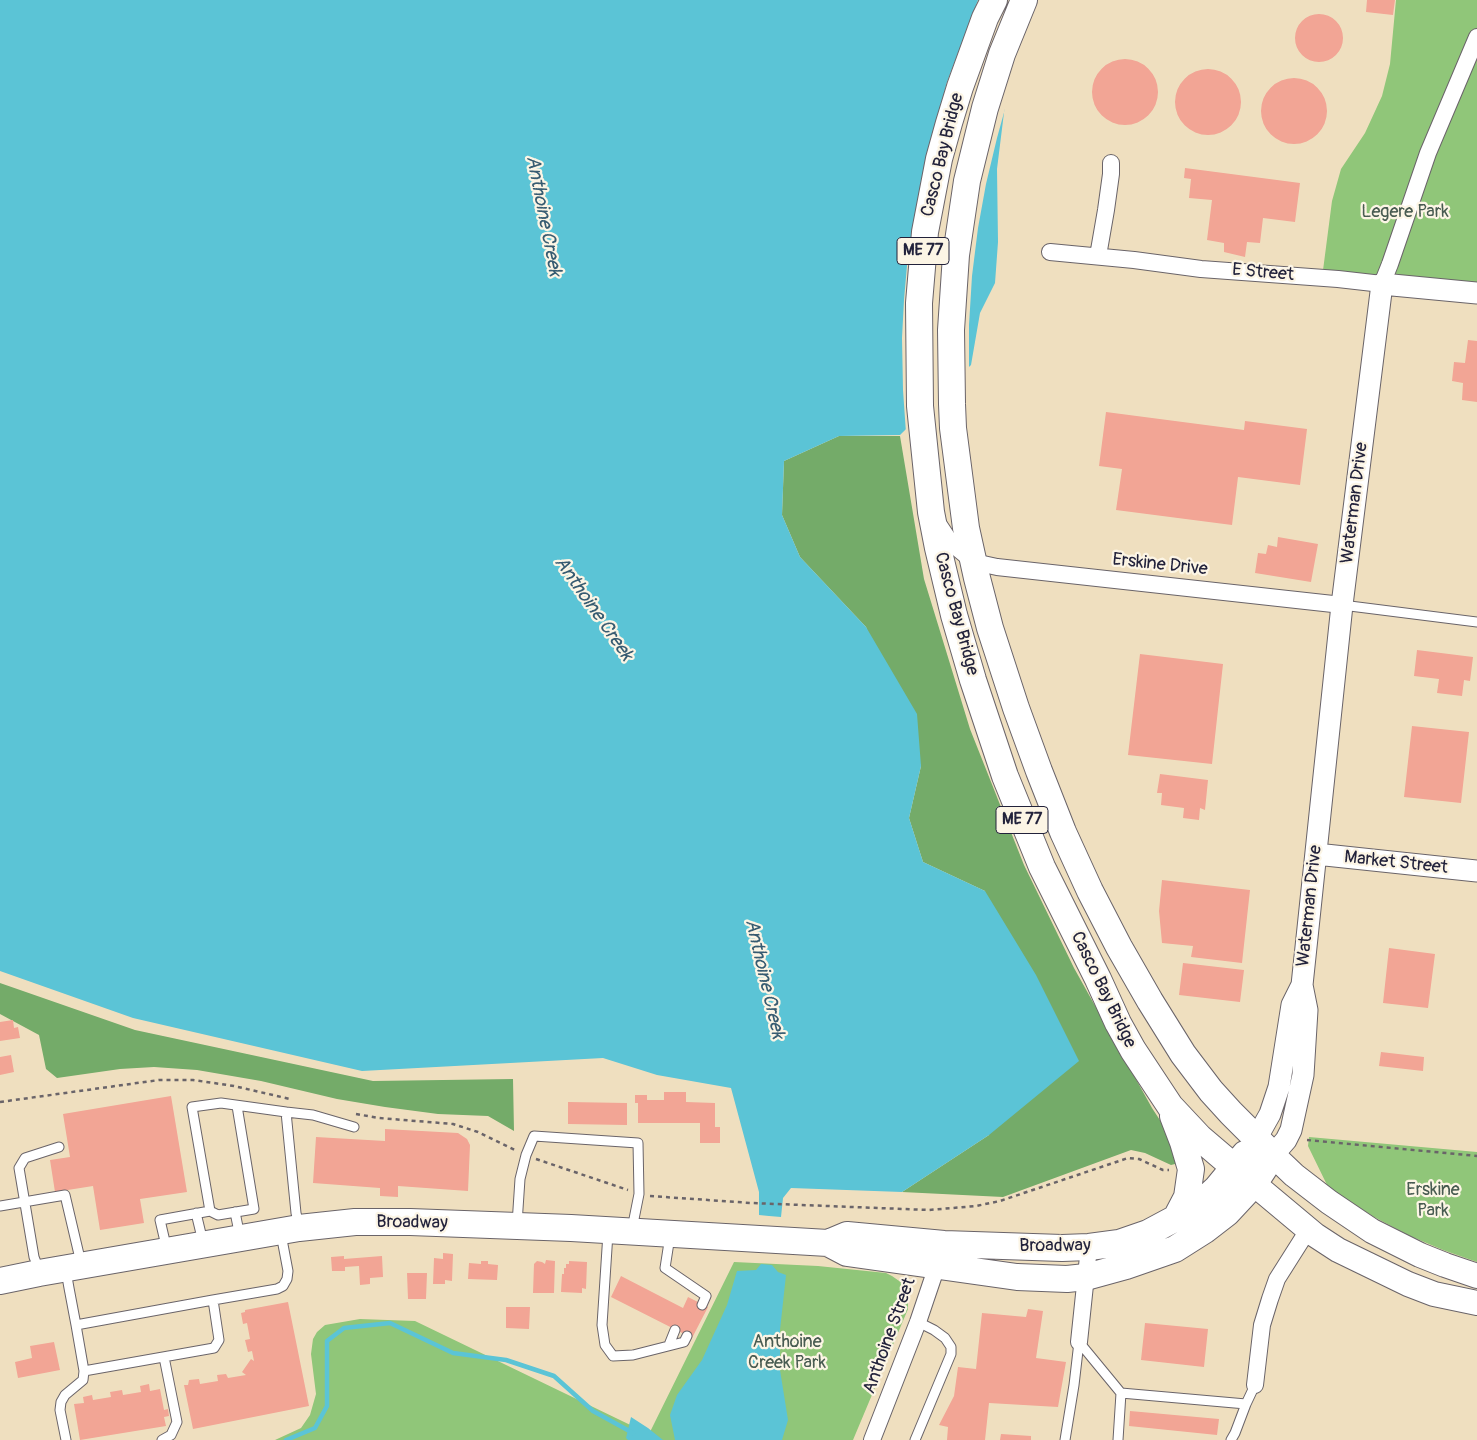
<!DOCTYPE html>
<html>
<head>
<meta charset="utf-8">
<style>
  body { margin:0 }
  canvas { display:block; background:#efdfbf }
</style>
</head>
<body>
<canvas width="1477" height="1440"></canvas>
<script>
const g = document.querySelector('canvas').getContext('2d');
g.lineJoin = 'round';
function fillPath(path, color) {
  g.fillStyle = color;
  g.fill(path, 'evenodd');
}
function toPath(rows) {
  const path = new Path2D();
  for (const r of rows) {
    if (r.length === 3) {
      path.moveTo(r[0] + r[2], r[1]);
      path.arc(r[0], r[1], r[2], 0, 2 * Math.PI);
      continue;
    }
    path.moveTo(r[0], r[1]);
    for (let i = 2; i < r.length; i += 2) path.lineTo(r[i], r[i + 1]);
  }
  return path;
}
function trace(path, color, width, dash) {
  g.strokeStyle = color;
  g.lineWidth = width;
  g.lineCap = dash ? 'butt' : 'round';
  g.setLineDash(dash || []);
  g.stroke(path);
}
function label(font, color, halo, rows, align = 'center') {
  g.font = font + ' Pangolin,sans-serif';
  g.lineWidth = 4.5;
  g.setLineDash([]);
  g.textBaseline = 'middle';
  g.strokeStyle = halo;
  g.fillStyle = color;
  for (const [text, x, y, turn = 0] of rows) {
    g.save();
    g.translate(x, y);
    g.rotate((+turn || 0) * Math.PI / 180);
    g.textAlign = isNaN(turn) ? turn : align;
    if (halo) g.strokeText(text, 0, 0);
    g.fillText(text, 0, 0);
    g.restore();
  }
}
fillPath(toPath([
  [1396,0,1477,0,1477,293,1322,278,1332,201,1341,169,1365,133,1382,96,1390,64],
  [1309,1137,1477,1152,1477,1262,1443,1250,1410,1236,1374,1217,1328,1187,1308,1146],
  [734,1262,818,1266,886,1273,892,1276,902,1283,908,1295,908,1309,853,1440,275,1440,301,1428,310,1415,316,1394,311,1354,313,1339,317,1332,325,1325,360,1319,415,1321,649,1434]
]), '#90c679');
fillPath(toPath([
  [839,436,900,436,924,579,970,729,1024,865,1074,968,1152,1108,1167,1131,1179,1163,1171,1165,1145,1153,1131,1150,1003,1197,902,1192,989,1135,985,891,923,862,909,818,921,766,866,627,800,557,782,515,784,461],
  [0,983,135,1030,373,1081,513,1079,514,1131,488,1116,438,1114,385,1107,337,1099,261,1081,197,1070,154,1067,120,1069,57,1078,46,1069,39,1035,0,1014]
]), '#74ab69');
fillPath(toPath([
  [0,0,1018,0,997,169,998,242,995,283,980,313,971,365,900,435,839,436,784,461,782,515,800,557,866,627,917,714,921,766,909,818,923,862,985,891,1036,975,1079,1061,989,1135,902,1192,791,1188,783,1198,781,1217,769,1216,759,1215,759,1192,731,1088,657,1075,603,1058,362,1071,133,1018,0,971],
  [761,1264,772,1265,778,1272,786,1275,780,1330,780,1370,788,1420,782,1440,675,1440,670,1415,677,1395,702,1360,727,1305,737,1271,756,1270],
  [631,1417,648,1428,663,1440,628,1440,626,1438]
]), '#5bc4d6');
fillPath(toPath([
  [978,0,1021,0,1008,98,997,138,986,184,978,228,972,276,969,325,969,370,906,433,903,390,902,338,904,300,908,254,914,219,922,177,947,82]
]), '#efdfbf');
trace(toPath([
  [286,1440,315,1428,327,1406,327,1341,344,1328,390,1323,453,1353,506,1360,554,1376,593,1411,633,1433]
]), '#5bc4d6', 4.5);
fillPath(toPath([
  [1367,0,1395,0,1393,15,1366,12],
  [1319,38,24],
  [1125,92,33],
  [1208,102,33],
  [1294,111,33],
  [1185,168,1300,183,1295,222,1263,218,1260,243,1247,242,1245,257,1224,252,1224,243,1207,240,1212,200,1189,198,1191,179,1184,178],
  [1468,340,1477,341,1477,402,1462,400,1463,383,1452,381,1454,362,1465,363],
  [1106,412,1244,430,1245,421,1307,429,1300,485,1238,477,1232,525,1116,510,1122,469,1099,466],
  [1278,537,1318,544,1311,582,1255,573,1258,553,1266,554,1268,545,1277,547],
  [1417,650,1473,657,1470,681,1464,680,1462,696,1437,693,1439,679,1414,676],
  [1140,654,1223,664,1212,764,1128,755],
  [1412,726,1469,732,1461,803,1404,797],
  [1160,774,1208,780,1205,810,1200,808,1199,820,1183,818,1184,808,1161,805,1162,793,1157,793],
  [1162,880,1250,890,1242,963,1191,957,1193,946,1162,943,1159,911],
  [1389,948,1435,954,1428,1008,1383,1003],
  [1183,963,1244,970,1240,1002,1179,995],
  [13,1020,14,1028,18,1027,20,1038,0,1041,0,1022],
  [1381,1052,1424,1057,1423,1071,1379,1066],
  [11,1055,14,1072,0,1075,0,1057],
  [664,1092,686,1092,686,1102,715,1103,715,1127,720,1127,720,1143,700,1143,700,1123,638,1123,638,1103,635,1103,635,1095,647,1095,647,1100,664,1100],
  [171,1096,187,1192,140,1199,144,1223,100,1230,93,1186,55,1192,50,1160,70,1157,63,1114],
  [568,1102,627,1103,627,1125,568,1124],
  [385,1129,458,1133,467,1139,470,1145,468,1191,398,1186,398,1197,380,1196,380,1188,313,1183,316,1137,385,1141],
  [443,1253,453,1254,452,1281,445,1280,445,1284,433,1284,434,1258,443,1259],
  [344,1256,344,1259,382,1256,383,1277,370,1278,370,1284,360,1285,359,1266,345,1267,345,1271,332,1271,331,1257],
  [546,1260,555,1261,554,1293,533,1293,534,1264,537,1261,542,1262,545,1264],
  [481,1261,488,1261,488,1264,498,1265,497,1280,468,1279,469,1263,481,1264],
  [569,1261,587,1262,586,1289,582,1288,582,1293,561,1292,562,1274,564,1274,564,1268,566,1268,566,1264,569,1264],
  [407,1273,427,1273,426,1299,408,1299],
  [621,1276,683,1308,688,1297,708,1307,692,1338,611,1297],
  [288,1302,309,1406,193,1429,184,1385,188,1385,189,1380,199,1379,200,1384,218,1381,217,1375,226,1374,228,1378,246,1375,242,1372,251,1359,254,1361,252,1351,248,1352,245,1340,250,1339,247,1323,243,1324,241,1313,245,1312,245,1310],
  [506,1307,530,1307,529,1329,506,1328],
  [1028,1309,1043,1311,1036,1358,1066,1362,1058,1407,989,1403,985,1440,947,1440,948,1427,939,1425,954,1396,958,1367,976,1369,982,1313,1026,1317],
  [1145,1323,1208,1329,1204,1367,1141,1360],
  [54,1342,60,1370,18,1378,15,1362,32,1358,30,1346],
  [149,1384,150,1391,160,1389,164,1410,168,1409,169,1416,164,1417,166,1426,80,1440,74,1404,84,1403,83,1397,92,1395,93,1400,111,1397,110,1392,122,1390,123,1395,141,1392,140,1386],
  [1130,1411,1219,1419,1217,1435,1129,1426],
  [1001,1434,1031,1436,1031,1440,1000,1440]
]), '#f2a595');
const service = toPath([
  [1342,605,1477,622],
  [286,1112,313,1115,354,1127],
  [0,1206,65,1195,81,1263],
  [210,1211,218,1215,254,1209,237,1106],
  [235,1212,240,1237],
  [196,1213,203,1242],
  [517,1224,520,1179,526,1155,534,1136,638,1143,639,1194,632,1229],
  [608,1233,602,1325,605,1345,613,1356,633,1355,684,1342,687,1336],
  [670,1236,665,1268,706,1296,702,1305],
  [167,1250,160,1220,210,1211,192,1107,221,1103,286,1112,296,1213,299,1225],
  [39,1270,34,1257,19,1168,25,1158,59,1147],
  [66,1271,69,1288,76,1325,84,1371,214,1348,219,1340,213,1300,76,1325],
  [213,1300,277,1289,283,1286,287,1279,288,1271,281,1234],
  [1079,1342,1121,1393,1246,1404,1255,1385],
  [669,1345,675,1330],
  [66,1440,60,1410,61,1402,65,1395,83,1380,84,1371],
  [162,1440,171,1435,177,1422,164,1357],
  [915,1440,951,1354,951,1347,945,1338,934,1330,918,1322],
  [1065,1440,1074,1385,1079,1342],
  [1118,1440,1121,1393],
  [1231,1440,1235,1433,1246,1404]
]);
const minor = toPath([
  [1050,252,1134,260,1201,269,1338,279,1382,284,1390,264,1428,153,1477,37],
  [1098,256,1106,210,1111,174,1111,163],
  [939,525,951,543,974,562,997,567,1342,605],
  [1079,1342,1089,1247],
  [1255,1385,1262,1325,1270,1299,1277,1279,1308,1230],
  [872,1440,918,1322,940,1257]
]);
const tertiary = toPath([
  [1316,854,1477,871],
  [1256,1139,1270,1114,1279,1087,1292,1005,1302,985],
  [1273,1155,1286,1140,1291,1130,1303,1075,1307,1010,1302,985,1342,605,1382,284,1477,293]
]);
const secondary = toPath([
  [1273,1155,1294,1175,1329,1202,1372,1231,1420,1255,1445,1265,1477,1276],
  [1254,1184,1315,1235,1338,1250,1408,1284,1434,1294,1477,1303]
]);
const primary = toPath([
  [994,0,985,18,960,87,949,123,939,159,925,232,919,303,920,406,931,512,938,548,954,615,973,680,1005,776,1042,867,1098,979,1118,1023,1133,1050,1170,1106,1200,1138,1254,1184],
  [1173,1116,1183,1142,1191,1169,1187,1197,1176,1218],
  [828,1243,847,1235,944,1244,1062,1248,1089,1247,1119,1243,1148,1233,1176,1218,1202,1202,1217,1188,1245,1154],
  [0,1281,39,1273,299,1228,355,1222,410,1222,571,1228,828,1243,847,1253,1017,1277,1067,1279,1086,1277,1126,1266,1175,1249,1205,1230,1227,1213,1254,1184,1273,1155,1231,1113,1211,1091,1183,1054,1150,1001,1119,947,1090,891,1063,832,1039,771,1016,708,990,628,977,578,966,528,953,428,952,404,951,330,956,255,967,181,985,108,1002,54,1024,0]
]);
trace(service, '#6a6469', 11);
trace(minor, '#6a6469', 18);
trace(tertiary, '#6a6469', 23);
trace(secondary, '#6a6469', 26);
trace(primary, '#6a6469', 28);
trace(toPath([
  [0,1102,159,1080,193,1080,234,1086,290,1099],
  [356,1114,379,1118,453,1124,478,1132,515,1150],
  [1307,1140,1477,1156],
  [536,1159,628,1190],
  [650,1196,751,1203,929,1210,976,1206,1000,1201,1128,1158,1139,1159,1163,1170,1169,1170]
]), '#6a6469', 2.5, [4, 4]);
trace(service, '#fff', 9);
trace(minor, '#fff', 16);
trace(tertiary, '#fff', 21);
trace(secondary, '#fff', 24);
trace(primary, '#fff', 26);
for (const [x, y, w] of [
  [923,251,52],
  [1022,820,52]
]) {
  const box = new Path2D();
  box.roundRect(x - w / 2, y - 13.5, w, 27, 4);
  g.fillStyle = '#fcf5e5';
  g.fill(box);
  trace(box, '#22223b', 1);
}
label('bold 16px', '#22223b', null, [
  ["ME 77",923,251],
  ["ME 77",1022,820]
]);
label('18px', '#22223b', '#fcf5e5', [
  ["Casco Bay Bridge",943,155,-76],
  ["E Street",1263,273,5],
  ["Waterman Drive",1355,503,-83],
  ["Erskine Drive",1160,565,6],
  ["Casco Bay Bridge",956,614,75],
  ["Market Street",1396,863,6],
  ["Waterman Drive",1310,906,-84],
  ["Casco Bay Bridge",1103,990,64],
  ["Broadway",412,1223,1],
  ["Broadway",1055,1246],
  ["Anthoine Street",890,1336,-70]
]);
label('18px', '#485b51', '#fcf5e5', [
  ["Legere Park",1405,212],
  ["Erskine",1433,1190],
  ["Park",1433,1211],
  ["Anthoine",787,1342],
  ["Creek Park",787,1363]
]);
label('italic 19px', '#365b71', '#fcf5e5', [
  ["Anthoine Creek",543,216,79],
  ["Anthoine Creek",593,609,55],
  ["Anthoine Creek",764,979,77]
]);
</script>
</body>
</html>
